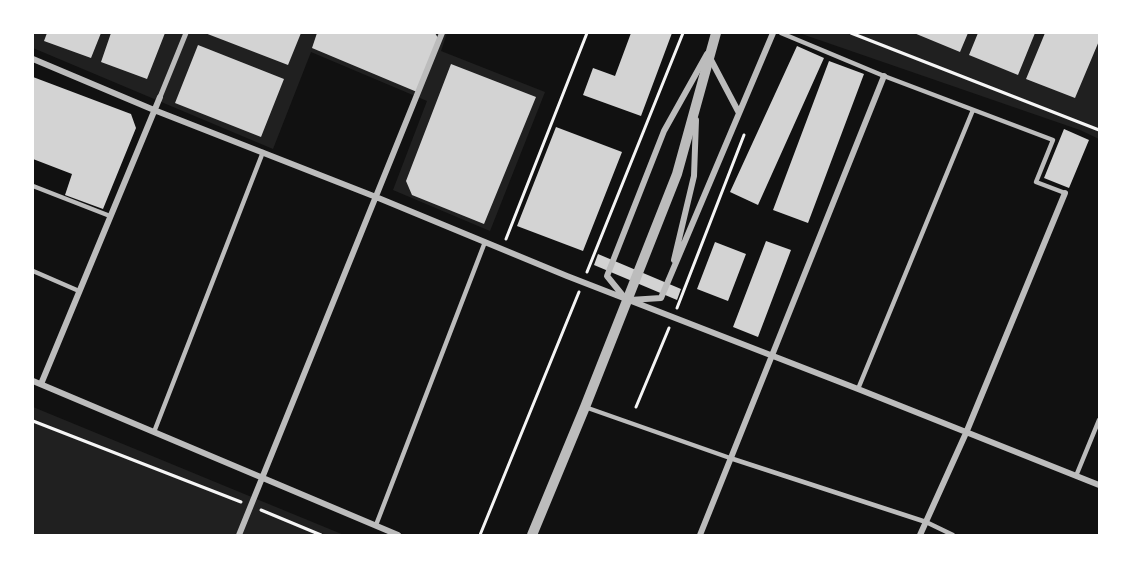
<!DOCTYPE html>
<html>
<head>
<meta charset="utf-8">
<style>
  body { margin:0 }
  #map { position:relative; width:1132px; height:568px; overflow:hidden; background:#111; font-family:"PT Sans Narrow",sans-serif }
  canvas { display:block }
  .frame { position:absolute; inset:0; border:34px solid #fff; pointer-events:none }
</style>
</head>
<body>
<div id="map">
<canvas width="1132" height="568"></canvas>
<div class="frame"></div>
</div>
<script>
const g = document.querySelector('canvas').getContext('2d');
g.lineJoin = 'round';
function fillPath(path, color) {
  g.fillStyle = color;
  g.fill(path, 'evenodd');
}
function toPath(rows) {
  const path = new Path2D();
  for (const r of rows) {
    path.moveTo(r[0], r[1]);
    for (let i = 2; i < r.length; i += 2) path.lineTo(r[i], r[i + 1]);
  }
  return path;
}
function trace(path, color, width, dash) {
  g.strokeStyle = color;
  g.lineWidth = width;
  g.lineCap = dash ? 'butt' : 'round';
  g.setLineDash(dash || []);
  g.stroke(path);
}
fillPath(toPath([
  [33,33,447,33,441,51,545,92,490,231,393,190,427,101,311,52,273,149,33,48],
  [799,33,1099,33,1099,139,1080,130],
  [33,407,344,535,33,535]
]), '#202020');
fillPath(toPath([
  [47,33,101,33,91,58,44,41],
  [111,33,165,33,147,79,101,62],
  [205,33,301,33,288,65],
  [317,33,435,33,438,38,417,92,312,48],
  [631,33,672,33,641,116,583,95,593,68,615,76],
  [914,33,968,33,960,52],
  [978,33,1035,33,1018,75,969,55],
  [1045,33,1099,33,1099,41,1075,98,1026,79],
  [198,45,284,79,261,137,175,103],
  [797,46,824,58,758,205,730,192],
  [829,61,864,74,808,223,773,210],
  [451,64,536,97,484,224,412,195,406,181],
  [33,77,131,114,136,128,103,209,65,195,72,174,33,159],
  [556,127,622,152,583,251,517,226],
  [1064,129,1089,140,1069,188,1044,178],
  [766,241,791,250,758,337,733,327],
  [715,242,746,254,728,301,697,289],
  [598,254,681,289,677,300,594,265]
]), '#d3d3d3');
trace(toPath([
  [851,33,1099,130],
  [506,239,587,33],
  [587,272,683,33],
  [677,308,744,135],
  [636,407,669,328],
  [33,421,241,502],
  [261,510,321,535],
  [480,535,579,292]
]), '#f5f5f5', 3);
trace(toPath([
  [781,33,884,76,1053,140,1036,182,1065,193],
  [33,186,110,216],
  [33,271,79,291],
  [858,389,973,110],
  [585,407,730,458,926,522,953,535],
  [154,432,263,152],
  [1076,476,1099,420],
  [376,525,485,242]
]), '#bcbcbc', 4.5);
trace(toPath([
  [160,97,186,33]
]), '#bcbcbc', 5);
trace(toPath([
  [710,58,739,113],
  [33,59,154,110,376,197,567,276,858,389,1099,485],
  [674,260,694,176,696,120],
  [624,297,607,276,664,131,707,54],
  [630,300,661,298,773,33],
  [33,381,398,535],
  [41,384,160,97],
  [239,535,442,33],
  [700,535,884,76],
  [920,535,966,433,1065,193]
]), '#bcbcbc', 6);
trace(toPath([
  [532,535,585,407,677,174,716,33]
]), '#bcbcbc', 10);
</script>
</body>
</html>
